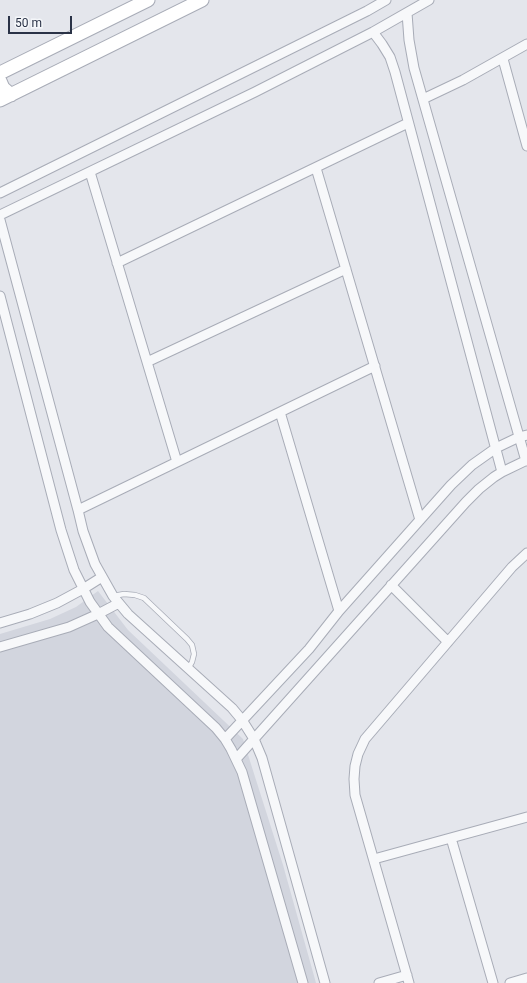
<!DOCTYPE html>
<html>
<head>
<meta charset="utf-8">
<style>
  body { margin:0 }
  #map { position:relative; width:527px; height:983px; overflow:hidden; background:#e4e6ec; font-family:Roboto,sans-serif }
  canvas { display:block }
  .scale { position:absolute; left:8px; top:16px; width:64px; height:18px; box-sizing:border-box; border:2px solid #2a3246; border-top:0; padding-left:5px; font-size:12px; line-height:14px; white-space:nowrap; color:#2a3246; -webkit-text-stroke:3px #f4f6f9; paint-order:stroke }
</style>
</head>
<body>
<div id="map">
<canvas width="527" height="983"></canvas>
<div class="scale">50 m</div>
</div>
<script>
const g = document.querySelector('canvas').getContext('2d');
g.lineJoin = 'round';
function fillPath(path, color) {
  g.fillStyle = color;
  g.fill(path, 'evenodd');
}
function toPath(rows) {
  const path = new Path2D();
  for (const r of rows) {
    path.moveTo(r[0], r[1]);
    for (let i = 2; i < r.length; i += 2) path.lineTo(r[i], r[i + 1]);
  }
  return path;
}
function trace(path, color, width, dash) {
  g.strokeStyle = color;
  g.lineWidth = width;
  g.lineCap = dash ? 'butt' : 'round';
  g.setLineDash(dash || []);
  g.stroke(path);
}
fillPath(toPath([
  [98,591,128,630,243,739,283,865,316,983,0,983,0,634,50,619,76,607]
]), '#d2d5de');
const lane = toPath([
  [113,596,124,594,135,595,144,598,187,639,192,645,194,654,192,662,188,669]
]);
const street = toPath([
  [407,13,409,40,414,68,526,461],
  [373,32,382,44,390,57,395,72,502,472],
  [503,59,527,146],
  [423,99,463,80,527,44],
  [316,168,420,520],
  [90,172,177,462],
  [0,193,367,11,386,0],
  [0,215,255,92,373,32,429,0],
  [0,220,78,510,83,531,95,564,113,596,128,614,232,708,242,720,254,739,262,758,325,983],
  [117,263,408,123],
  [0,296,61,530,74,570,90,602,108,627,216,728,225,739,231,749,242,772,303,983],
  [147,362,346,269],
  [280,412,339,611],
  [78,510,375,366],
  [391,585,448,642],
  [0,623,30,614,57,603,83,589,102,577],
  [0,647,69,627,98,614,119,603],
  [225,739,309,649,339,611,451,485,472,465,496,448,519,437,527,435],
  [237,758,466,502,479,489,494,477,502,472,527,460],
  [451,838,493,983],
  [374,859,527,817],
  [379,983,407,975],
  [409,983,355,795,354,779,355,766,358,754,365,739,512,567,527,553],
  [510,983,527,978]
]);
const secondary = toPath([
  [0,73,148,0],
  [0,81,3,88,11,95],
  [0,100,202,0]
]);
trace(lane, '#a8acb7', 6);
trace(street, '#a8acb7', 11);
trace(secondary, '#a8acb7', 15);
trace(lane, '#f7f8fa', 4.5);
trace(street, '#f7f8fa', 9);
trace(secondary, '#fff', 13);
</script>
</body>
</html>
